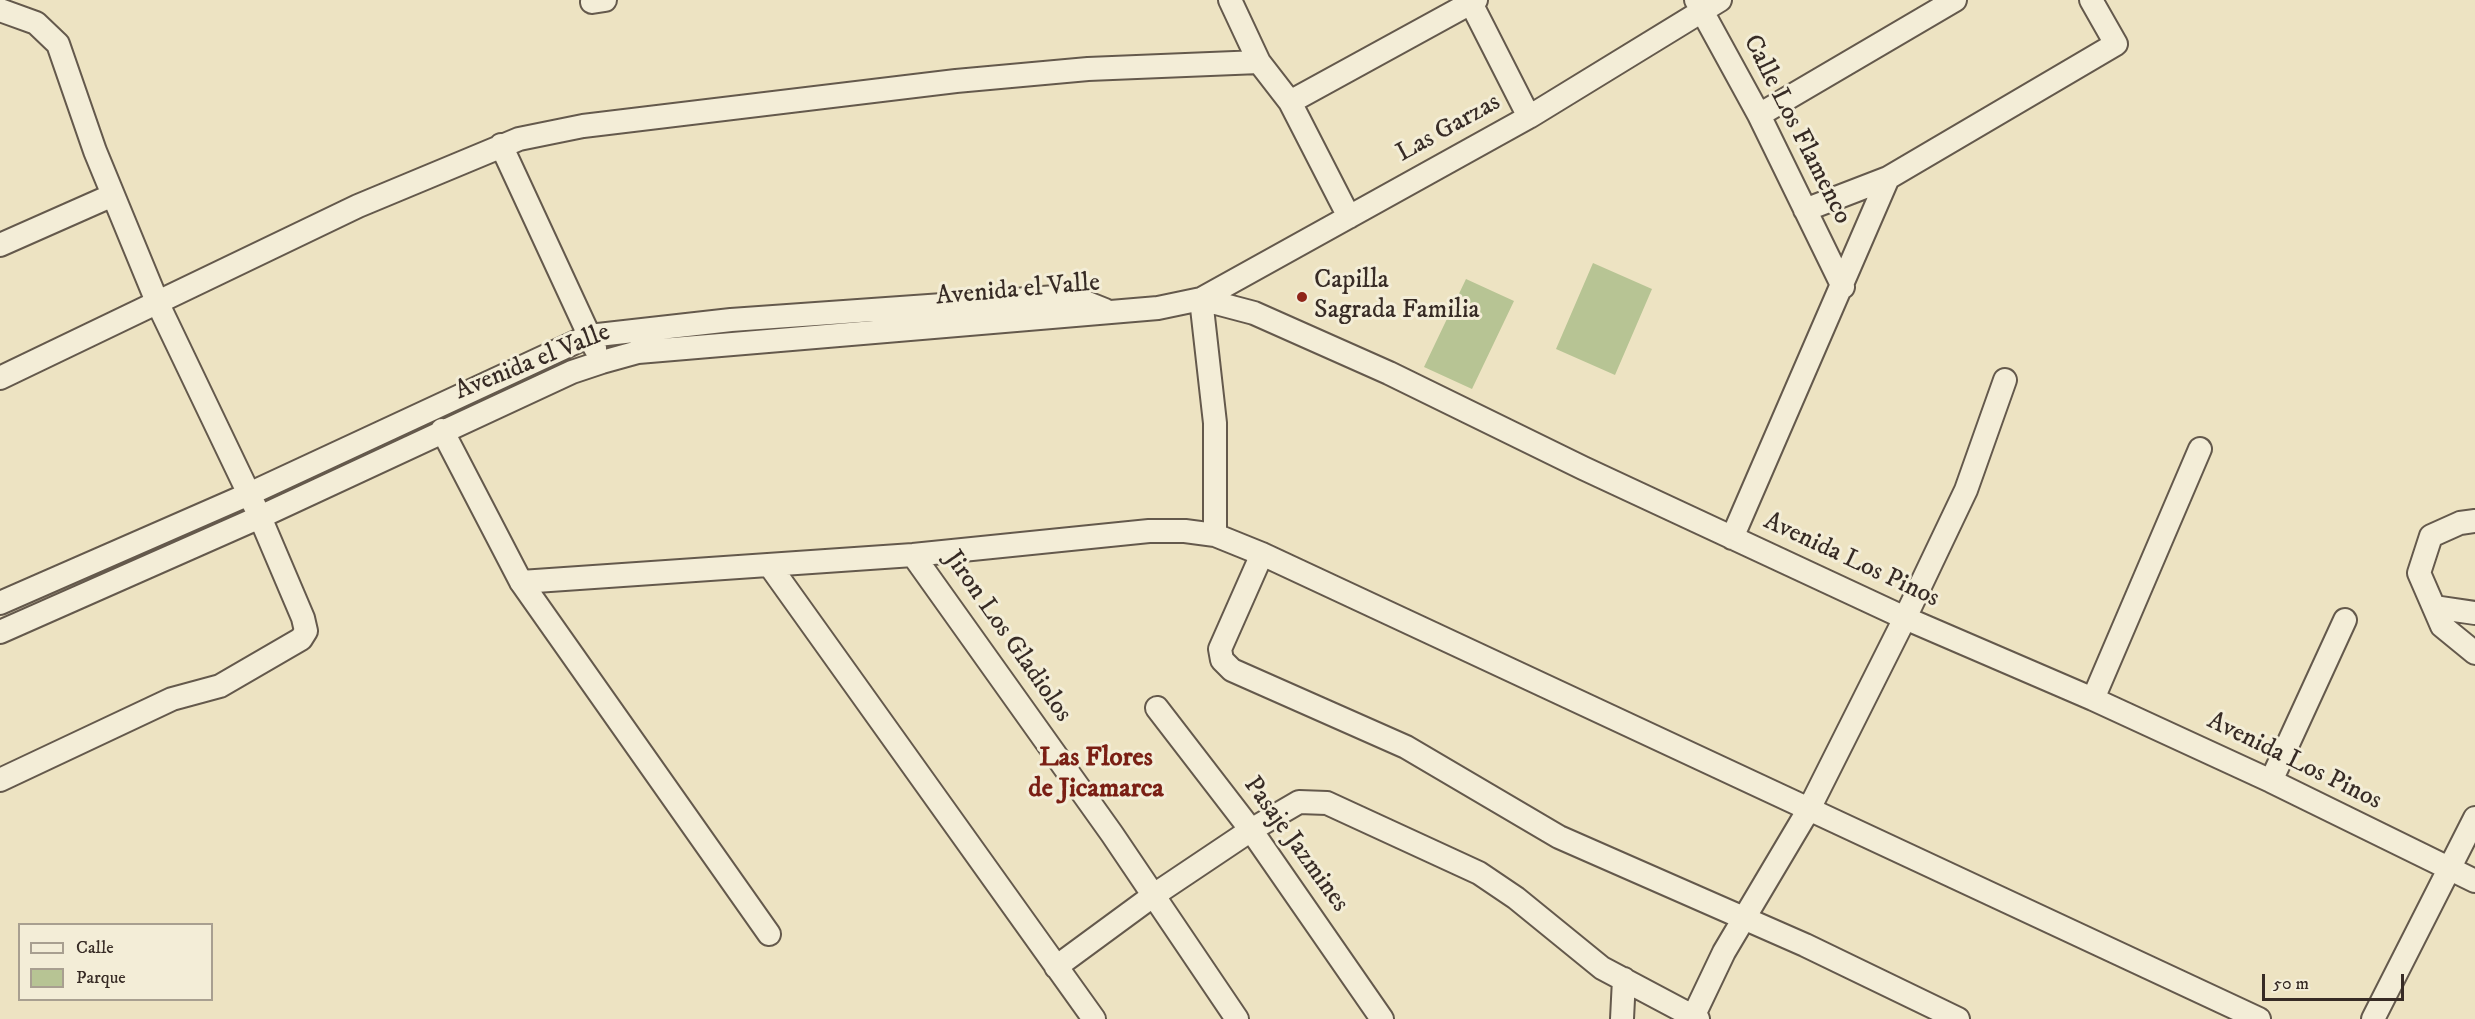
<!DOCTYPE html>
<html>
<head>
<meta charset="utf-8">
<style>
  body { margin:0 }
  #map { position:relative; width:2475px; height:1019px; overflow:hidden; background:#ede3c2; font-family:"IM FELL DW Pica",serif }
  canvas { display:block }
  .legend { position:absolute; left:18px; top:923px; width:195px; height:78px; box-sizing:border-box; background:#f3edd7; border:2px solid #a89f90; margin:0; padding:8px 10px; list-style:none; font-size:18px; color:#372b25 }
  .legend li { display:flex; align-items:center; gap:12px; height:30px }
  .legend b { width:30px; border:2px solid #a89f90 }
  .scale { position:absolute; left:2262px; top:974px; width:142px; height:27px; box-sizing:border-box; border:3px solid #372b25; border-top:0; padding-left:8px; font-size:18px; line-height:21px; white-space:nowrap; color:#372b25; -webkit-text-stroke:4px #f3edd7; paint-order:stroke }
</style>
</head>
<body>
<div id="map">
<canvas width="2475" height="1019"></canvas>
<ul class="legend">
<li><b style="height:8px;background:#f3edd7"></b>Calle</li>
<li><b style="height:16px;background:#b7c494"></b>Parque</li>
</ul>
<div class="scale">50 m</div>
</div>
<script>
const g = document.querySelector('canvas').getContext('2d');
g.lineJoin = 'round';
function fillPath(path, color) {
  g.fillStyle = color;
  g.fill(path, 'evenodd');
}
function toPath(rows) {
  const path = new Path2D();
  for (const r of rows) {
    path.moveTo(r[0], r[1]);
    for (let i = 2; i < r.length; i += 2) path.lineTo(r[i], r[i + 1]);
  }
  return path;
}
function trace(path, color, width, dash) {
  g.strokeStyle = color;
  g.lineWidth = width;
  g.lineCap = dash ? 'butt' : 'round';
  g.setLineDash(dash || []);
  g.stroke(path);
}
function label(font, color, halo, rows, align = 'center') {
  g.font = font + ' "IM FELL DW Pica",serif';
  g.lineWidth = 6;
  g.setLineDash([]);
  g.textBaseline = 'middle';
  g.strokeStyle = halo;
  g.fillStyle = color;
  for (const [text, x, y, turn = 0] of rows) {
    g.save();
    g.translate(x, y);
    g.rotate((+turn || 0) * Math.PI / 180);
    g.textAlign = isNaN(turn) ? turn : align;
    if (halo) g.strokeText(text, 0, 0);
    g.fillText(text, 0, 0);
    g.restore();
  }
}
fillPath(toPath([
  [1593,263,1652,289,1615,375,1556,349],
  [1466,279,1514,301,1472,389,1424,367]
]), '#b7c494');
const minor = toPath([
  [1230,0,1259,62,1290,102,1349,217],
  [1696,0,1759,115,1843,287],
  [592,2,605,0],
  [1471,3,1529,117],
  [0,10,36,23,58,44,95,151,158,304,260,517,303,618,306,631,301,639,220,686,172,699,0,780],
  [1290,102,1476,0],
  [1759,115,1955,0],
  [501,145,595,348],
  [1805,210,1888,178],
  [0,245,113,195],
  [1201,299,1254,313,1389,373,1583,468,1905,618,2093,699,2271,781,2475,881],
  [1201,299,1215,423,1215,535],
  [0,378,358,206,519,139,583,126,956,81,1088,69,1259,62],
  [442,430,521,582,769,934],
  [2475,521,2460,523,2431,536,2419,573,2442,626,2475,653],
  [1732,538,1888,178,2116,44,2091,0],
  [1262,554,1220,649,1222,660,1232,670,1406,747,1559,837,1805,945,1958,1019],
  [913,555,1112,834,1237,1019],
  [770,566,1094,1019],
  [521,582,913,555,1149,531,1185,531,1215,535,1262,554,2259,1019],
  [0,603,249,494,589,336,731,320,1070,296,1105,310],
  [2434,607,2475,613],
  [0,632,260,517,572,372,602,362,638,352,1158,308,1201,299,1529,117,1720,0],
  [2093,699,2200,449],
  [1157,708,1251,830,1382,1019],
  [2271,781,2345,620],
  [1056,967,1154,895,1251,830,1299,802,1327,803,1479,873,1516,898,1602,968,1698,1019],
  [1693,1017,1724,952,1809,809,1905,618,1966,490,2005,380],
  [1622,1019,1624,979],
  [2373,1019,2475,818]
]);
trace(minor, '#64594c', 26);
trace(minor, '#f3edd7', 22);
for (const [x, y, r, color] of [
  [1302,297,6,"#8f2418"]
]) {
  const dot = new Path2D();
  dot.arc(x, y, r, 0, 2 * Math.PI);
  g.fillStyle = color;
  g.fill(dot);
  trace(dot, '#f3edd7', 2);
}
label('26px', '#372b25', '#f3edd7', [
  ["Las Garzas",1449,129,-29],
  ["Calle Los Flamenco",1796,130,63],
  ["Avenida el Valle",1018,291,-5],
  ["Avenida el Valle",533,363,-22],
  ["Avenida Los Pinos",1851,561,25],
  ["Jiron Los Gladiolos",1007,637,55],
  ["Avenida Los Pinos",2294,762,26],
  ["Pasaje Jazmines",1295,845,54]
]);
label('26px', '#372b25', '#f3edd7', [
  ["Capilla",1314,282],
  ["Sagrada Familia",1314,312]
], 'left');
label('bold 27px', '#7a1f14', '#f3edd7', [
  ["Las Flores",1096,759],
  ["de Jicamarca",1096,790]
]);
</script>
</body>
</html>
